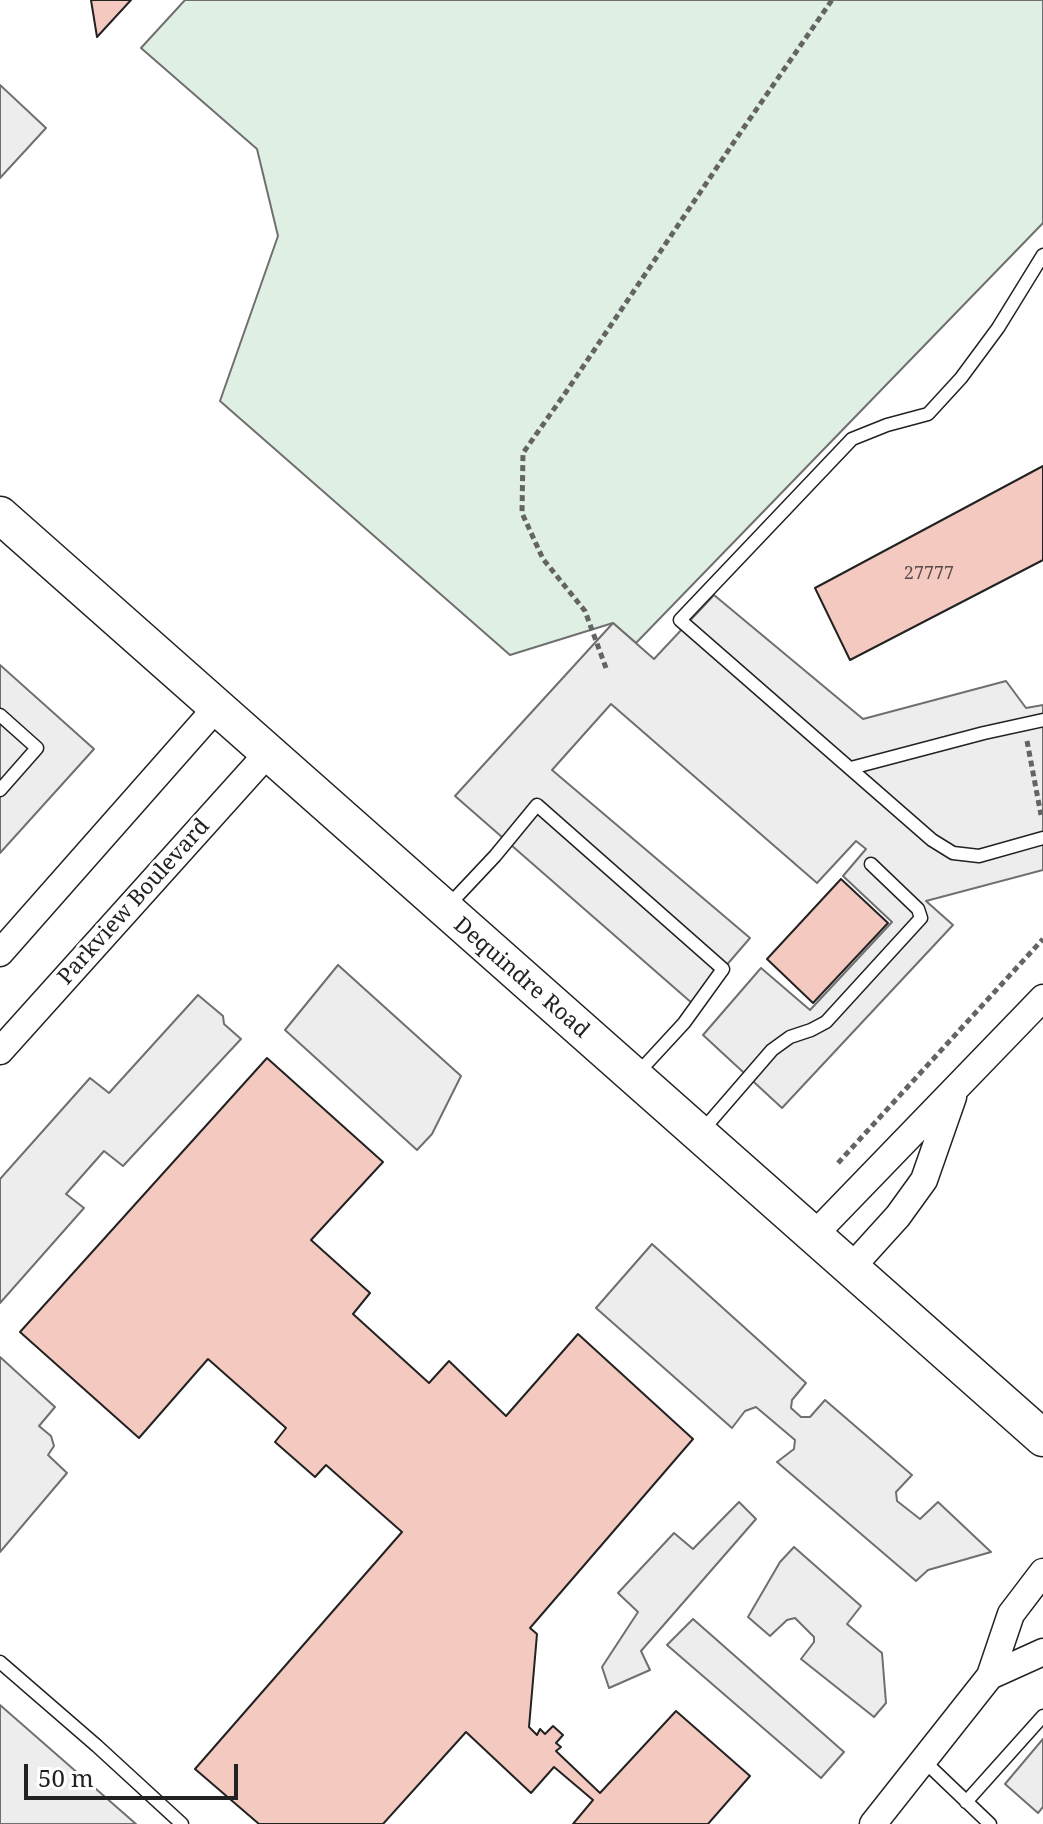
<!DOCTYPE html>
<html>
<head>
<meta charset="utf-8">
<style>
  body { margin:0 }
  #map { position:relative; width:1043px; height:1824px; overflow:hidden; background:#fff; font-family:"Noto Serif",serif }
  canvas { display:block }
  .scale { position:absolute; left:24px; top:1764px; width:214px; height:36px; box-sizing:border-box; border:4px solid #222; border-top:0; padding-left:10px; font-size:24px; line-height:28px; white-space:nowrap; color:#222; -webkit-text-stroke:6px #fff; paint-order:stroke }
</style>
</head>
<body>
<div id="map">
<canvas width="1043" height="1824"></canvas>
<div class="scale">50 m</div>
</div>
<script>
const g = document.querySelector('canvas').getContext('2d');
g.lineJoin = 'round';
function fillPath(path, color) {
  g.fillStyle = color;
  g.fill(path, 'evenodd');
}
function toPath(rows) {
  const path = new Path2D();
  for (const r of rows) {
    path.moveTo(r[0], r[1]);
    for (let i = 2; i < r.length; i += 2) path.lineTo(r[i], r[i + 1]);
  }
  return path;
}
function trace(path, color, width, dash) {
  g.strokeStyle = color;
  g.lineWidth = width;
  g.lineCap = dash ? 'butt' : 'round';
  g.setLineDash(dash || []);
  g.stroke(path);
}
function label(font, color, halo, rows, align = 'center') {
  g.font = font + ' "Noto Serif",serif';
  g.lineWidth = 6;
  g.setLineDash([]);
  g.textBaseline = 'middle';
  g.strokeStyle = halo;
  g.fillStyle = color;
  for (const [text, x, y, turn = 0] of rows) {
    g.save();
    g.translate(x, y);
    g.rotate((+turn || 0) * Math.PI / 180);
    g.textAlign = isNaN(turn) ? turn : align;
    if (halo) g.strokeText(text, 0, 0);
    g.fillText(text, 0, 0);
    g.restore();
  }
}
const green = toPath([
  [185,0,1043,0,1043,223,636,643,613,623,510,655,220,401,278,236,257,149,141,48,185,0]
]);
fillPath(green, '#e0efe3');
trace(green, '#6f6f6f', 2);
const parking = toPath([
  [0,85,46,128,0,178,0,85],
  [714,595,863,719,1006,681,1026,708,1043,705,1043,870,926,901,953,925,782,1108,703,1035,761,968,810,1010,892,922,843,876,866,849,856,841,817,883,611,704,552,770,750,938,693,1004,455,796,613,623,654,659,714,595],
  [0,665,94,749,0,853,0,665],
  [338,965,461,1076,432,1134,417,1150,285,1030,338,965],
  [198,995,223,1016,224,1024,241,1039,123,1166,104,1151,66,1194,84,1208,0,1303,0,1179,90,1078,109,1093,198,995],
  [652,1244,806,1383,792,1400,791,1408,801,1417,810,1417,825,1400,912,1475,896,1492,897,1501,920,1519,938,1502,991,1552,928,1570,916,1581,777,1462,794,1449,795,1440,756,1407,745,1411,732,1428,596,1308,652,1244],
  [0,1357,55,1407,39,1426,51,1436,54,1446,48,1455,67,1473,0,1552,0,1357],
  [739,1502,756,1519,641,1651,650,1670,609,1688,602,1667,638,1612,618,1593,674,1533,693,1549,739,1502],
  [794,1547,861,1606,847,1624,882,1653,886,1703,874,1717,801,1659,814,1642,814,1637,795,1618,787,1620,770,1636,748,1617,780,1562,794,1547],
  [693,1619,844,1752,821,1778,667,1645,693,1619],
  [0,1705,136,1824,0,1824,0,1705],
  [1043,1739,1043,1807,1038,1813,1005,1784,1043,1739]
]);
fillPath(parking, '#ededed');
trace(parking, '#6f6f6f', 2);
const building = toPath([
  [91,0,131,0,97,37,91,0],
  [1043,466,1043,560,850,660,815,588,1043,466],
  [841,879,888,923,813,1003,767,959,841,879],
  [267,1058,383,1162,311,1240,370,1293,353,1314,429,1383,449,1361,506,1416,578,1334,693,1439,530,1628,537,1634,529,1727,537,1735,540,1729,545,1734,553,1726,563,1735,556,1743,561,1747,556,1751,600,1793,676,1711,750,1776,708,1824,573,1824,593,1800,554,1767,531,1793,466,1732,383,1824,259,1824,195,1769,402,1532,326,1465,315,1477,275,1442,286,1428,208,1359,139,1438,20,1332,267,1058]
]);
fillPath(building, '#f3c9c0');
trace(building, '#222', 2);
const service = toPath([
  [1043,255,998,328,961,378,928,414,887,425,852,439,680,620,932,840,953,853,979,856,1043,838],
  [0,715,37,748,0,790],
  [851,768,984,733,1043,720],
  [447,907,495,856,537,805,723,969,684,1023,636,1075],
  [701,1132,772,1050,790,1037,811,1030,826,1022,921,918,918,909,871,864],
  [0,1662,97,1746,182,1824],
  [923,1760,990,1824],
  [966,1802,1043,1716]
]);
const minor = toPath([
  [0,953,217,707],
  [0,1051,268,753],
  [813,1236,1043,998],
  [850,1269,898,1216,924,1180,953,1097],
  [1043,1572,1011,1614,990,1676,1043,1652],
  [873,1824,990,1676]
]);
const secondary = toPath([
  [0,515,1043,1438]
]);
trace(service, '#222', 15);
trace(minor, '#222', 29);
trace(secondary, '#222', 39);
trace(toPath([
  [606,668,585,611,543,559,522,513,523,453,566,392,738,136,832,0],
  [1027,741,1041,815],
  [838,1163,1043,939]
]), '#646464', 5, [6, 4]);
trace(service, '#fff', 12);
trace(minor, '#fff', 26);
trace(secondary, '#fff', 36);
label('18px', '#564c4a', null, [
  ["27777",929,574]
]);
label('22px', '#222', '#fff', [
  ["Parkview Boulevard",134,902,-48],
  ["Dequindre Road",521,978,41]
]);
</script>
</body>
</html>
